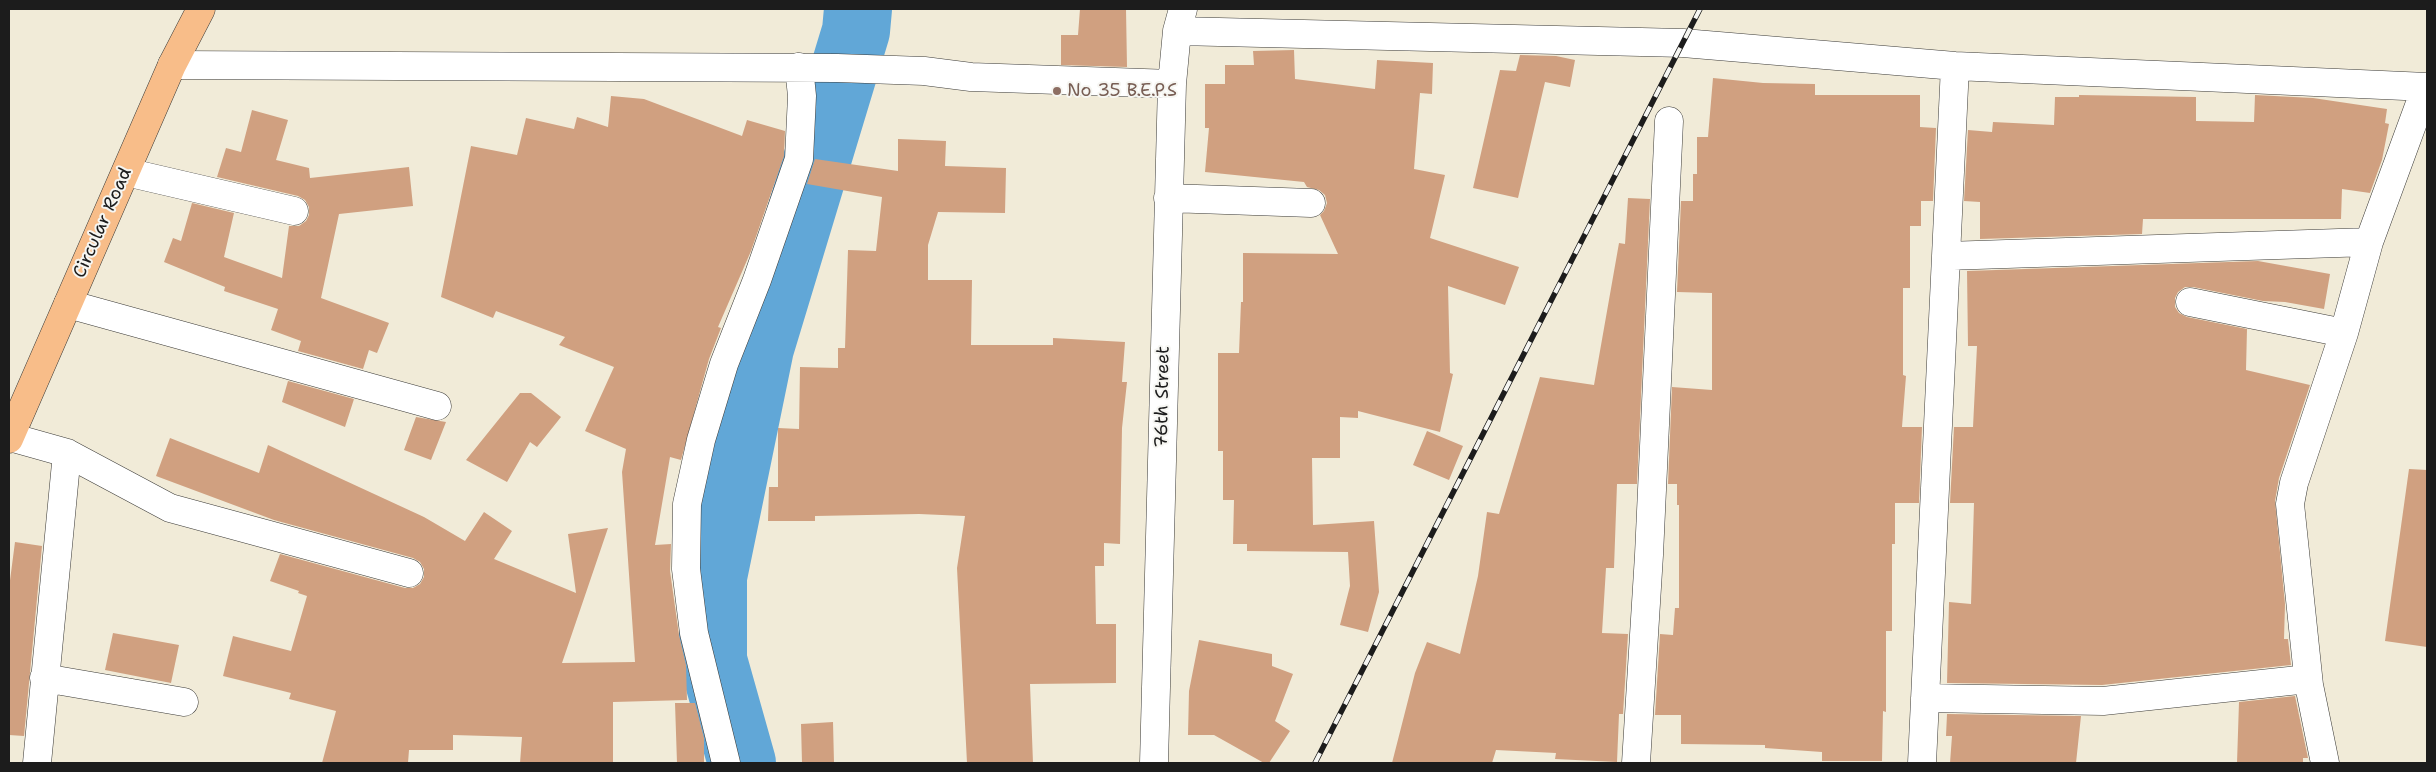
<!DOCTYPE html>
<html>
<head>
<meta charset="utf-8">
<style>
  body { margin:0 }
  #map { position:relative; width:2436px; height:772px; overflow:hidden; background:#f1ebd8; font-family:"Shantell Sans",sans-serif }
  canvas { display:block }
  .frame { position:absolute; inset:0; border:10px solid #1c1c1c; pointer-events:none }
</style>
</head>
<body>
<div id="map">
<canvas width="2436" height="772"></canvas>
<div class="frame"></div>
</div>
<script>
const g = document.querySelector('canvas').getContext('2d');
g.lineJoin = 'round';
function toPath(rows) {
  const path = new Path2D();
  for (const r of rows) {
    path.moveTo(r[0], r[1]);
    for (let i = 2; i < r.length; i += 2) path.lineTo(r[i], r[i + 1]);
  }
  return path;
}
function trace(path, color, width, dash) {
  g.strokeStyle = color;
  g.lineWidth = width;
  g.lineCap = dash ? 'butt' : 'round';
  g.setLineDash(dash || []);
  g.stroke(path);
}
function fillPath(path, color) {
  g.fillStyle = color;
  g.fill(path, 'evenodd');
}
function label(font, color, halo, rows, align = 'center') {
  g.font = font + ' "Shantell Sans",sans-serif';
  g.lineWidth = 4;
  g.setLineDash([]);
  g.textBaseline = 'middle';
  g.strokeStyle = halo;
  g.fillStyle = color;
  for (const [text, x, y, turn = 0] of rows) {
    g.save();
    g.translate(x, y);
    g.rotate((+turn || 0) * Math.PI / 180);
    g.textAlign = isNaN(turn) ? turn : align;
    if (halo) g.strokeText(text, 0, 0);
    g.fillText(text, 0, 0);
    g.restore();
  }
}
trace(toPath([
  [742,763,713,660,713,577,760,348,856,31,858,9]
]), '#61a7d7', 68);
fillPath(toPath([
  [1080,9,1126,9,1127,67,1061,65,1061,35,1078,35],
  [1294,50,1295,79,1375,89,1377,60,1433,63,1432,94,1420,93,1414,169,1445,175,1430,238,1519,267,1505,305,1448,286,1450,373,1453,374,1440,432,1358,411,1358,418,1340,417,1340,458,1312,458,1313,525,1374,521,1379,592,1368,632,1340,625,1350,586,1348,552,1247,551,1247,544,1233,544,1234,500,1223,500,1223,451,1218,451,1218,353,1239,353,1241,302,1243,302,1243,253,1338,254,1320,215,1324,211,1327,203,1325,195,1319,190,1307,187,1304,182,1205,172,1209,128,1205,128,1205,84,1225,84,1225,65,1254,65,1253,51],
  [1520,55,1556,56,1575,60,1570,87,1545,82,1518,198,1473,188,1500,70,1516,71],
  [1713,78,1763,83,1815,84,1815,95,1920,95,1920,127,1936,128,1933,201,1921,201,1921,226,1910,226,1910,288,1903,288,1903,375,1906,376,1902,427,1922,427,1919,503,1895,503,1895,544,1892,544,1892,631,1886,631,1886,712,1883,711,1882,761,1822,761,1822,752,1765,748,1765,745,1681,744,1681,715,1655,715,1660,634,1673,635,1675,608,1679,608,1679,505,1677,505,1677,484,1668,484,1672,387,1712,390,1712,293,1677,292,1681,201,1693,201,1693,174,1697,174,1697,137,1708,137],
  [2079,95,2196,97,2196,121,2254,122,2255,95,2313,98,2387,109,2385,123,2389,124,2382,160,2370,193,2342,189,2341,219,2143,219,2142,234,1980,239,1980,202,1964,201,1968,130,1992,132,1993,122,2054,125,2055,97,2079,97],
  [611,96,644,99,742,136,747,120,785,131,784,156,751,251,718,327,721,328,709,359,681,460,670,457,655,545,671,544,670,571,679,635,686,665,687,700,613,702,613,763,520,763,522,737,453,735,453,750,409,750,408,763,322,763,336,711,289,699,291,693,223,676,233,636,291,651,307,596,298,593,299,591,270,581,280,554,405,588,413,588,420,584,424,577,424,569,420,562,413,558,274,520,156,476,170,438,259,473,268,445,424,517,465,541,484,512,512,531,494,559,576,593,568,534,608,528,562,663,635,662,622,472,626,449,585,431,614,367,559,345,565,337,496,311,493,318,441,297,471,146,517,155,526,118,574,129,577,117,608,127],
  [252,110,288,120,276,160,309,168,310,178,409,167,413,206,339,214,321,298,389,323,377,353,369,350,363,369,298,351,301,341,271,330,278,309,224,291,225,287,164,262,173,238,181,241,192,203,234,213,224,257,282,278,289,226,299,226,306,221,309,215,309,207,305,200,298,196,217,177,226,148,241,152],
  [898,139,946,141,945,166,1006,168,1005,213,938,212,928,245,928,280,972,280,971,345,1053,345,1053,338,1125,342,1122,382,1127,382,1122,428,1120,544,1104,543,1104,566,1095,566,1096,624,1116,624,1116,683,1030,684,1033,763,967,763,957,568,965,516,919,514,815,516,815,521,768,521,769,487,778,487,778,428,799,429,800,367,838,368,838,348,845,348,848,250,876,251,882,197,807,184,815,159,898,171],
  [1628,198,1650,199,1637,484,1617,484,1614,568,1606,568,1602,633,1628,634,1623,714,1619,714,1617,762,1555,759,1556,753,1496,750,1492,763,1392,763,1415,673,1427,642,1460,654,1478,576,1487,512,1499,514,1540,377,1594,385,1619,243,1625,244],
  [2258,261,2330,274,2324,309,2285,302,2263,301,2193,287,2185,287,2178,292,2175,298,2175,307,2179,313,2187,317,2247,329,2246,370,2310,385,2279,478,2275,501,2285,604,2284,639,2288,639,2291,665,2102,685,1947,683,1949,602,1971,604,1974,503,1950,503,1954,427,1973,427,1977,346,1968,346,1967,271],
  [288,381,354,399,345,427,282,402],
  [520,393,531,393,561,417,537,447,530,442,507,482,466,460],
  [416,417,446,422,431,460,404,450],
  [1427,431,1463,446,1449,480,1413,465],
  [2409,469,2427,470,2427,647,2385,641],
  [15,542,42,546,24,736,9,735,9,588],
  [113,633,179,645,171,683,105,670],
  [1199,640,1272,654,1272,666,1293,674,1275,721,1290,731,1269,763,1264,763,1214,735,1188,735,1189,691],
  [2295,696,2308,758,2303,758,2303,763,2237,763,2239,702],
  [675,703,695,703,704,738,704,763,677,763],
  [1947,714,2081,716,2076,763,1950,763,1952,736,1946,736],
  [833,722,834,763,802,763,801,724]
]), '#d0a080');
const minor = toPath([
  [1177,31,1683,43,1955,66,2427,87],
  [172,65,837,68,924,71,971,77,1172,84],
  [126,172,294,211],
  [1168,198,1311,203],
  [1946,256,2369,242],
  [2190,302,2344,333],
  [68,304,437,406],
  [10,437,67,453,170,508,409,573],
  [44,678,184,702],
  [1925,698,2103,701,2308,679],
  [37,763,67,453],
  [726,763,694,633,686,569,687,504,701,440,724,364,757,280,799,159,802,96,799,67],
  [1154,763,1172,84,1177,31,1183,9],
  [1636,763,1649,555,1669,121],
  [1922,763,1955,66],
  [2325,763,2309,685,2290,504,2294,483,2344,333,2369,242,2426,87]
]);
const major = toPath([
  [9,439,172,65,201,9]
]);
trace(minor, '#3c3b38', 29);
trace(major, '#3c3b38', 29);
trace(minor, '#fff', 28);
trace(major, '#f8bd89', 28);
const rail = toPath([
  [1315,763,1700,9]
]);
trace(rail, '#1c1c1c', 5.5);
trace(rail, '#f6f6f2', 4, [11]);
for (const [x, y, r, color] of [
  [1057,91,5,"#8d6e63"]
]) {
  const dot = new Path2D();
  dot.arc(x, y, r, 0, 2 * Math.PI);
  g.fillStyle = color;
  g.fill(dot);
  trace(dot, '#f6f6f2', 2);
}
label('18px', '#785e54', '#f6f6f2', [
  ["No 35 B.E.P.S",1067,91]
], 'left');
label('18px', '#1c1c1c', '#f6f6f2', [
  ["Circular Road",103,223,-66],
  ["76th Street",1163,397,-89]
]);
</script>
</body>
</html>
